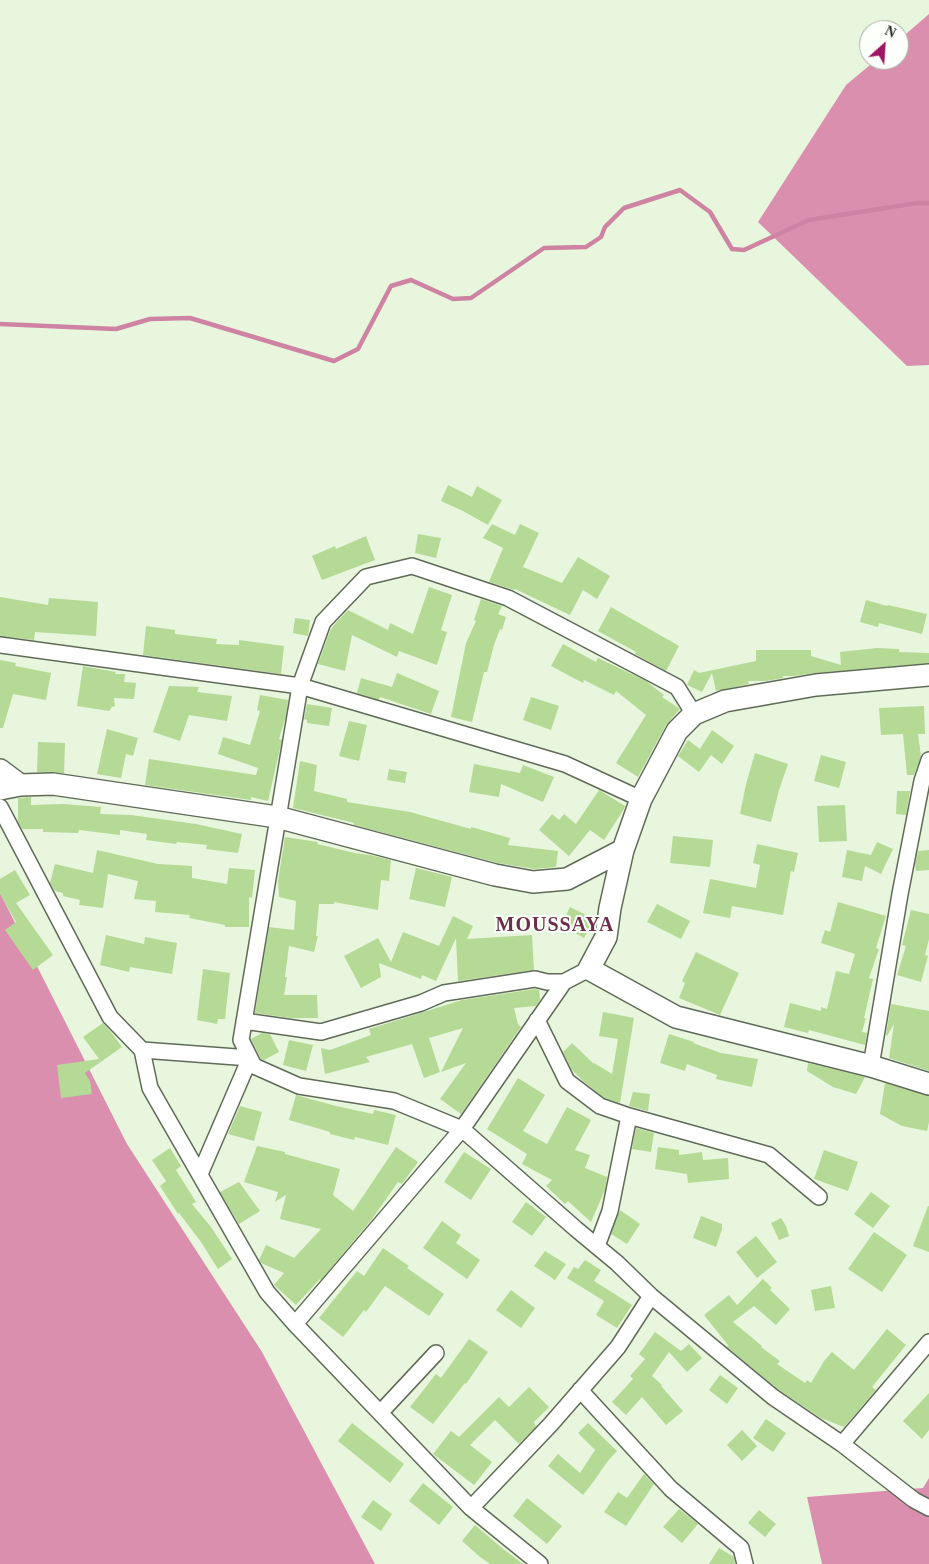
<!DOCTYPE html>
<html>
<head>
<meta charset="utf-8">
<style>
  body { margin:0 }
  #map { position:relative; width:929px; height:1564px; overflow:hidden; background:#e8f6de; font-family:Georgia,serif }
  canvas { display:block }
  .north { position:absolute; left:859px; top:20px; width:50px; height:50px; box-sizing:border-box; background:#fcfffa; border:1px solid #a7aba4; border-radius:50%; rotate:26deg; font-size:14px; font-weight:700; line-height:20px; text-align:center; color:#282d24 }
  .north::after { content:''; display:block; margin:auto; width:18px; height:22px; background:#9e1562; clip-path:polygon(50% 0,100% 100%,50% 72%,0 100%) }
</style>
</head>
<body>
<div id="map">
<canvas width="929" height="1564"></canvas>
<div class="north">N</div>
</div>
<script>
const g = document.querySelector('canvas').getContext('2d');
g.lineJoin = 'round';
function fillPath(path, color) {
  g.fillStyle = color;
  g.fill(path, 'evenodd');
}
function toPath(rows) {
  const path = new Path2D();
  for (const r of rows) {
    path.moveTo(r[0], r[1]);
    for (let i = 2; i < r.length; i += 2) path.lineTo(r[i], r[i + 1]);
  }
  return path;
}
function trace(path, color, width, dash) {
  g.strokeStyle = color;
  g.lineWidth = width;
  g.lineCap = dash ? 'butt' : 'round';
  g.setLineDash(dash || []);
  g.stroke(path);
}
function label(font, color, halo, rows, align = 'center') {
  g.font = font + ' Georgia,serif';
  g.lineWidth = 4;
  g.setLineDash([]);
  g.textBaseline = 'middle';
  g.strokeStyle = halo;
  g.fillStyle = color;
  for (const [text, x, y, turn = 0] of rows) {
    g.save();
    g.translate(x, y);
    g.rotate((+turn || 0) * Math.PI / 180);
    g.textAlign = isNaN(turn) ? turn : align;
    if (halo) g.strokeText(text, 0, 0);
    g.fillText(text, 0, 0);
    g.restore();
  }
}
fillPath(toPath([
  [929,14,929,365,907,366,758,222,846,85,876,60,899,60,899,40],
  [0,893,127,1144,262,1352,375,1564,0,1564],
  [929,1478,929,1564,822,1564,807,1497,923,1488]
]), '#db8faf');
trace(toPath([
  [0,324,116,329,150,319,190,318,334,361,358,349,391,286,411,280,453,299,471,298,544,248,586,247,601,237,605,227,624,208,680,190,710,212,732,249,744,250,809,220,917,203,929,203]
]), '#ce83a3', 4.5);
fillPath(toPath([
  [448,485,472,497,477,486,502,500,488,525,463,511,441,501],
  [492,524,515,535,520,524,539,533,523,567,562,583,578,557,610,576,597,599,583,590,570,615,515,589,514,590,489,582,503,548,483,538],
  [418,534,441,538,436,558,415,553],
  [366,536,375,560,322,580,312,556,335,546,336,549],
  [429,587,452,595,441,630,447,632,437,665,399,651,397,657,352,635,345,671,318,664,330,631,334,625,348,610,388,630,390,623,413,634],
  [0,597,48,605,49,598,98,602,96,636,35,632,34,640,0,636],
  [481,599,502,606,498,614,506,617,502,630,500,629,494,645,487,672,484,672,472,722,451,717,466,643,476,621,474,620],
  [866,600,887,606,888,605,927,614,922,634,879,623,878,627,860,622],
  [611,607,679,646,666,671,635,654,636,652,598,631],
  [295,618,310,620,308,636,293,633],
  [146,626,175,630,175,634,217,639,216,644,239,645,239,640,284,646,281,674,143,655],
  [563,644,596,662,598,658,646,681,664,695,662,697,680,709,666,725,638,777,616,763,646,715,616,691,614,695,584,680,583,683,551,666],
  [877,648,899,649,899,652,929,653,929,663,815,673,794,676,783,676,783,678,766,681,748,681,749,684,716,691,712,673,702,692,687,685,694,670,699,673,756,661,756,650,811,650,811,656,841,665,840,652],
  [0,660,16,663,15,666,51,673,46,700,13,694,3,728,0,728],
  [83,666,116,672,115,674,125,674,124,682,136,683,134,699,114,698,115,706,112,707,109,711,77,706],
  [397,673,439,691,431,714,380,697,379,700,357,693,361,678,392,687],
  [169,686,199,687,197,692,232,696,227,721,189,715,180,741,153,732],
  [260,695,288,700,286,716,279,739,282,740,279,753,268,801,251,797,251,800,145,785,149,759,256,775,258,768,218,754,223,737,250,745,260,711,257,710],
  [531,697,559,706,551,730,523,720],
  [307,704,332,708,329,726,307,723,307,720,304,719],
  [924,706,925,734,918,734,921,756,914,775,907,775,903,734,881,735,879,708],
  [349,721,367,725,359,761,339,756],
  [107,729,138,738,133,756,126,754,121,778,97,774],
  [712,730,734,746,722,764,711,755,699,772,678,756,688,740,700,749],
  [38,742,65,743,64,773,37,772],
  [755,753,788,764,779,790,771,822,740,814,746,784],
  [821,755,846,762,839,788,814,781],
  [300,761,317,765,314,791,347,799,347,802,410,812,471,829,471,827,510,838,508,845,558,851,556,867,534,869,498,863,354,825,354,823,293,808],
  [474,764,520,773,523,765,554,777,543,802,501,784,499,797,469,792],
  [389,769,407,772,405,783,387,780],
  [599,790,625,806,624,809,604,840,590,830,569,856,539,830,552,814,559,820,564,814,576,824],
  [897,791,910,791,906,815,896,814],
  [31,797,31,805,63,804,101,807,100,814,131,815,196,824,242,834,238,853,206,849,207,845,177,842,176,844,146,840,147,834,120,830,120,835,79,830,78,833,43,832,43,829,22,829,18,822,18,798],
  [845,805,847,841,819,842,817,806],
  [673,836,713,840,710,867,670,863],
  [285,837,318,842,317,844,355,853,370,855,391,860,389,881,381,880,378,910,334,902,334,904,319,904,316,936,318,936,314,952,289,946,285,977,287,977,284,995,317,995,318,1018,291,1018,255,1013,269,927,294,930,296,901,279,897,278,881],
  [877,842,893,849,881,874,865,866,862,881,842,877,847,850,871,855],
  [757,844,798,853,794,872,791,871,783,915,732,906,730,918,703,913,710,879,756,888,760,865,753,863],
  [97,850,158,864,192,866,192,878,227,884,229,868,255,870,252,898,249,897,249,927,225,927,225,925,189,918,190,915,155,912,156,901,134,899,138,881,108,874,103,908,79,905,80,900,63,896,63,893,55,891,50,883,55,864,93,873],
  [929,850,929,870,916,871,915,864,918,851],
  [416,868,452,877,445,907,409,899],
  [15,870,30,895,16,903,53,955,33,970,5,930,16,922,0,894,0,879],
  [838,902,886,916,876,948,879,949,869,978,873,979,864,1018,866,1018,862,1032,867,1033,865,1045,809,1030,808,1033,784,1027,790,1003,821,1011,821,1007,827,1009,836,971,849,974,855,954,821,943,825,930,830,932],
  [657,904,690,921,681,939,647,922],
  [570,907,594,919,584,938,561,925],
  [911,910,929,914,929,939,925,955,928,956,921,982,897,975,906,946,902,945],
  [453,916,473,926,467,939,532,935,534,970,458,981,456,938,436,981,422,975,421,979,379,963,381,977,361,988,344,956,378,938,391,962,403,932,439,946],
  [106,935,144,944,145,937,177,943,172,974,130,967,129,972,100,965],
  [696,952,739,973,720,1015,679,998,685,983,682,981],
  [203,969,230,973,225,1019,218,1019,217,1024,197,1020],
  [535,989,539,990,540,1000,536,1006,514,1008,518,1024,521,1027,461,1114,440,1099,466,1063,441,1072,463,1028,429,1038,440,1072,424,1078,412,1044,366,1057,370,1062,325,1074,321,1048,330,1050,371,1035,369,1029,462,1000],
  [891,1004,929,1011,929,1071,889,1058,894,1024,887,1036,886,1035],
  [603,1012,634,1018,620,1103,604,1098,584,1082,572,1070,563,1052,572,1043,594,1064,594,1063,612,1074,618,1039,599,1036],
  [103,1023,111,1032,122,1047,85,1073,90,1081,92,1094,61,1098,57,1065,99,1059,83,1037],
  [262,1033,270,1034,279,1052,264,1060,261,1059,251,1039],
  [669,1034,694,1042,693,1043,721,1053,758,1059,752,1087,716,1079,717,1075,687,1064,685,1071,660,1063],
  [289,1040,313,1045,306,1071,283,1065],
  [808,1063,865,1077,856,1094,833,1087,807,1071],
  [518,1078,545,1095,523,1131,547,1144,567,1107,591,1120,575,1150,590,1155,585,1168,607,1177,605,1190,591,1222,568,1201,565,1204,546,1186,552,1180,522,1164,527,1154,487,1129],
  [885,1083,929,1096,929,1122,927,1131,902,1126,880,1114],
  [633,1092,650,1094,648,1111,629,1106],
  [296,1095,336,1106,373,1114,374,1110,396,1115,388,1145,355,1137,354,1140,330,1134,330,1132,289,1120],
  [240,1106,262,1112,254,1141,228,1134],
  [636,1128,654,1133,651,1152,632,1149],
  [257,1146,285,1152,285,1154,340,1169,333,1195,353,1211,396,1147,418,1162,402,1184,398,1182,372,1219,321,1280,320,1279,296,1305,274,1285,284,1273,261,1263,259,1260,266,1245,294,1258,321,1229,280,1219,286,1195,275,1202,278,1192,244,1182],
  [658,1147,679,1150,679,1155,702,1152,703,1160,728,1158,729,1179,688,1183,687,1174,655,1169],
  [170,1148,181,1166,176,1170,196,1202,192,1204,211,1227,232,1259,218,1269,201,1242,179,1213,178,1214,160,1186,166,1181,152,1160],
  [824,1150,858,1162,848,1191,814,1179],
  [464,1152,491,1169,471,1200,444,1182],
  [239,1182,260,1211,239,1224,220,1192],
  [871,1192,890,1206,873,1228,854,1214],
  [526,1202,546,1217,532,1236,512,1222],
  [928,1206,929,1206,929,1252,913,1246],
  [620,1210,640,1224,627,1244,611,1234],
  [701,1216,722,1224,722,1229,716,1247,693,1238],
  [781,1218,786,1226,789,1236,779,1240,771,1223],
  [442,1221,461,1235,456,1243,480,1260,467,1279,423,1248],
  [874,1232,907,1255,882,1292,848,1269],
  [756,1236,777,1262,757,1278,736,1252],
  [383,1248,409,1266,407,1268,444,1294,429,1316,385,1286,366,1312,364,1310,343,1337,319,1318,357,1271,364,1276],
  [545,1251,566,1264,555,1280,534,1266],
  [585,1260,601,1270,594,1281,632,1305,617,1328,596,1315,604,1301,567,1278,574,1267,578,1269],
  [763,1279,772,1288,770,1290,790,1309,776,1325,754,1306,733,1322,762,1346,761,1347,780,1361,777,1364,805,1383,807,1380,811,1383,824,1361,832,1352,854,1370,887,1329,906,1345,872,1387,876,1390,844,1427,821,1418,779,1390,727,1347,728,1345,704,1315,729,1295,737,1305],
  [831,1286,835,1308,815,1311,811,1290],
  [511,1290,535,1308,521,1328,496,1310],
  [655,1332,681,1351,689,1344,702,1358,687,1372,669,1352,652,1376,662,1385,661,1386,683,1411,666,1425,642,1397,626,1415,612,1402,633,1379,630,1376,645,1359,639,1354],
  [469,1339,488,1352,466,1384,465,1383,433,1424,410,1407,436,1374,441,1378],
  [720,1375,738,1388,727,1404,709,1390],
  [529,1387,549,1407,534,1422,536,1427,519,1444,495,1420,470,1445,492,1462,474,1485,433,1454,451,1431,459,1437,499,1397,509,1407],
  [929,1393,929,1430,922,1439,903,1421],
  [766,1419,786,1433,773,1452,753,1438],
  [352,1423,404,1464,390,1483,338,1441],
  [588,1423,617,1451,607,1462,594,1481,583,1495,548,1466,558,1454,580,1473,595,1450,578,1433],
  [742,1430,757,1446,742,1461,727,1445],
  [644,1474,654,1484,626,1526,604,1512,618,1492,627,1498],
  [423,1483,453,1507,439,1525,409,1501],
  [527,1498,562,1526,547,1544,513,1516],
  [373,1500,392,1514,381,1531,361,1517],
  [679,1509,698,1524,682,1543,663,1527],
  [759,1510,776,1524,765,1537,748,1523],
  [475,1525,502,1548,523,1564,490,1564,480,1557,462,1541],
  [719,1548,734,1557,735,1564,709,1564]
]), '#b4da96');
const street = toPath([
  [0,645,300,686,565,764,641,799],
  [694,714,677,687,508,598,412,566,366,577,323,622,300,686,241,1040,254,1066,299,1086,394,1101,462,1129,576,1229,617,1263,651,1296,773,1397,842,1444,929,1342],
  [0,807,110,1017,142,1050,250,1058,200,1174],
  [537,1020,567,1081,600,1106,629,1116,769,1155,819,1197],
  [244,1021,321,1032,421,1003,444,993,535,979,547,982,564,982],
  [142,1050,150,1088,267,1292,295,1324,471,1508,540,1564],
  [871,1066,900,894,922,781,929,760],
  [597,1246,610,1211,629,1116],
  [295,1324,462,1129,564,982,589,969],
  [580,1390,671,1489,741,1548,745,1564],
  [380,1413,436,1353],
  [842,1444,914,1500,929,1508],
  [471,1508,551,1424,618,1347,651,1296]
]);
const secondary = toPath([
  [0,770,20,785],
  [0,789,20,785,53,784,277,817,495,875,533,882,567,879,623,850,641,799,677,731,694,714,725,701,816,685,929,675],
  [623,850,610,908,606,937,589,969,676,1017,871,1066,929,1084]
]);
trace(street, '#606b57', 18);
trace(secondary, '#606b57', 24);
trace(street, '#fff', 15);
trace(secondary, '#fff', 21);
g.letterSpacing = '1px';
label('bold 20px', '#6e2d4b', '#fcfffa', [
  ["MOUSSAYA",555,926]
]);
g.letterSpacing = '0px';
</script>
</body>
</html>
